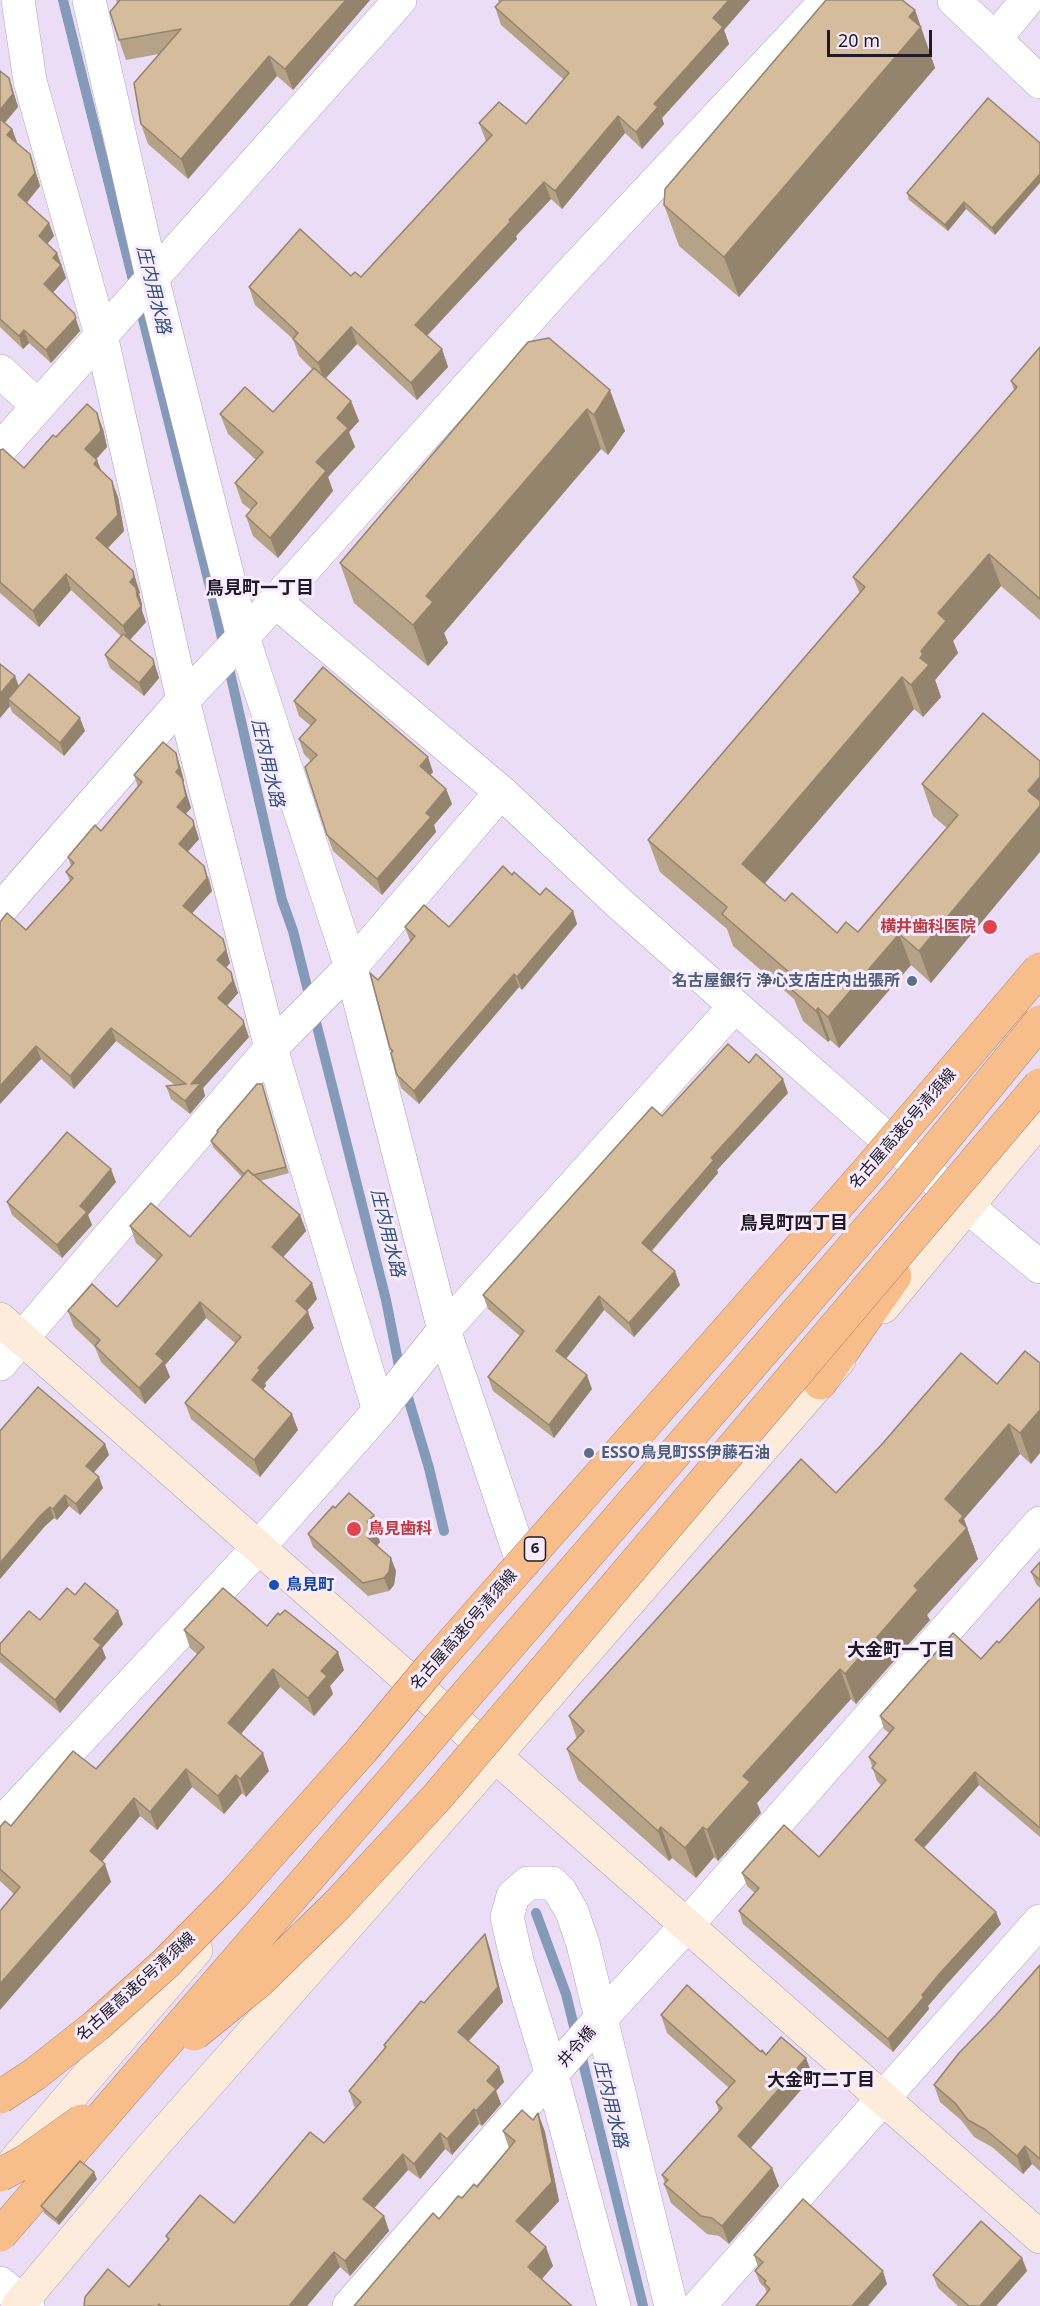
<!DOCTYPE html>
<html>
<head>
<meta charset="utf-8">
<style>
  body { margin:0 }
  #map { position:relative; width:1040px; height:2306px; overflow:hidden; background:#ebddf5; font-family:"Noto Sans",sans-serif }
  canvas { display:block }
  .scale { position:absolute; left:827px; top:30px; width:105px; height:27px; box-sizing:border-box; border:3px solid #1f1a23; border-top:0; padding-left:8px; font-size:18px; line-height:21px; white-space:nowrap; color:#1f1a23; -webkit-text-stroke:4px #f7ecff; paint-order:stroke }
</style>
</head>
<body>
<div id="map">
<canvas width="1040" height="2306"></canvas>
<div class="scale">20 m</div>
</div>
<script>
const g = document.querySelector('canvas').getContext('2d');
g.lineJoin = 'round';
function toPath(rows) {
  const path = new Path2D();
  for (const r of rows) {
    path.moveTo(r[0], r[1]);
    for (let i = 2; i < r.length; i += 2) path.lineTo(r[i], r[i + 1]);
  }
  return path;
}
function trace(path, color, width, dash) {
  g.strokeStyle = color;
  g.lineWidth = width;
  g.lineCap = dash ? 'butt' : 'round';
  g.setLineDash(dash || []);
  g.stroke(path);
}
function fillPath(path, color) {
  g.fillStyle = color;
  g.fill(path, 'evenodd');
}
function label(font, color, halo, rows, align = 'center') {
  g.font = font + ' "Noto Sans","Noto Sans JP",sans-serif';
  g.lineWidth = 6;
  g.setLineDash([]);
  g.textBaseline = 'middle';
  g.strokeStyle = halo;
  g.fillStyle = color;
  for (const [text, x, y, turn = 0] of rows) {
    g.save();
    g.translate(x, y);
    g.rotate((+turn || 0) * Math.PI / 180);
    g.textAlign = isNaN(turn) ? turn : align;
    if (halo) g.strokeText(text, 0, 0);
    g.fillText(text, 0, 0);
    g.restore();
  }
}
trace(toPath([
  [63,0,135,288],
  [139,303,214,603,282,900,293,931,386,1300,400,1371,429,1468,444,1531],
  [536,1913,566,1994,643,2306]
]), '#859ab8', 10);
const street = toPath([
  [18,0,30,81,101,335,183,700,271,1048,379,1411],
  [89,0,152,277,243,637,351,967,444,1330,523,1564],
  [954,0,1040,82],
  [995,39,1027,0],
  [0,371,38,406],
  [0,449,400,0],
  [275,601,501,792,620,904,735,1006,889,1141,1040,1267],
  [0,910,183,700,243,637,565,279,827,0],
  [0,1364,271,1048,351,967,501,792],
  [0,1825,258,1548,379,1411,444,1330,735,1006],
  [0,2283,28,2306],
  [349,2306,601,2018,687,1925,1040,1523],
  [614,2306,552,2075,517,1961,507,1917,513,1896,528,1883,552,1883,560,1891,572,1912,583,1944,671,2306],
  [699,2306,1040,1921]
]);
const secondary = toPath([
  [883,1307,1040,1119],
  [0,1319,1040,2237],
  [15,2161,196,1950],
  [18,2306,151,2148,360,1911,839,1360]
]);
const highway = toPath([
  [820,1383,895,1276]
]);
trace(street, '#b0a3b9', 34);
trace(secondary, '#b0a3b9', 34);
trace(highway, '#ab8467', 34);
trace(street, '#fff', 33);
trace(secondary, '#fdebdc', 33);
trace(highway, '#f7bd8b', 33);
const highwayBridge = toPath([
  [194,2034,259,1981,338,1904,438,1796,1040,1085],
  [0,2097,35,2074,97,2025,166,1963,235,1893,362,1750,432,1666,867,1172,1040,969],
  [0,2175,26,2161,82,2121],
  [0,2235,904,1188,1040,1022]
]);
trace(highwayBridge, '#ab8467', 34, []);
trace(highwayBridge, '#f7bd8b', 33);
fillPath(toPath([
  [116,0,370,0,293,90,277,76,188,179,148,144,141,124,159,54,126,60,119,40,117,3],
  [498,0,750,0,724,30,729,44,662,118,664,124,642,149,625,133,562,209,551,199,516,236,517,239,427,336,442,349,448,367,417,400,357,344,326,378,351,401,359,421,349,432,355,447,328,477,333,491,278,558,253,536,246,516,251,510,242,503,235,483,256,460,228,434,220,414,273,412,312,369,299,356,293,339,255,305,249,287,351,276,361,277,486,141,479,123,526,124,563,79,501,25,495,7,499,3],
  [915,10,935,68,739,297,679,246,664,205],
  [0,71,9,78,18,107,5,123,12,129,17,143,30,154,40,186,27,203,49,223,54,236,47,244,57,253,66,278,53,292,80,331,51,363,29,343,23,349,0,327],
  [988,98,995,235,966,209,948,231,909,200,907,193],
  [528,342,625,431,608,455,601,449,444,633,448,643,428,666,354,603,340,563],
  [1040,347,1040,620,1001,586,953,641,958,653,935,680,941,697,923,717,914,709,765,883,785,901,837,933,858,932,947,828,933,816,922,784,983,713,931,983,911,965,839,1048,830,1040,828,1042,803,1021,794,999,733,946,727,929,660,872,648,840,860,594,853,577,1014,390,1011,381],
  [103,429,107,447,96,459,101,470,118,497,124,531,108,548,133,571,138,587,140,593,139,594,142,604,142,611,146,622,130,640,153,659,159,678,144,696,110,668,105,655,121,636,71,590,39,627,0,593,0,450,24,468,56,437],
  [0,664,15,676,19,686,85,731,64,756,12,712,10,706,0,718],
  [294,701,433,772,430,775,446,789,452,804,434,825,436,832,382,895,333,851,327,835,311,761,304,754,299,739,311,726,299,716],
  [180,766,184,781,183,782,191,808,186,814,197,833,199,839,188,851,209,878,212,891,192,913,227,952,230,963,226,967,231,972,238,993,227,1006,249,1037,203,1088,205,1096,190,1114,171,1099,166,1086,175,1085,116,1041,74,1089,41,1059,0,1104,0,922,26,930,70,881,66,872,71,866,68,857,101,831,138,787,134,775],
  [512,875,540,895,573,911,577,924,522,990,519,987,419,1104,401,1088,397,1075,390,1048,378,980,410,941,405,927,449,927],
  [749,1063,788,1093,717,1170,718,1173,652,1251,680,1285,634,1337,604,1310,566,1359,592,1389,554,1438,493,1391,488,1377,520,1336,488,1309,483,1295,662,1116],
  [257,1084,289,1173,260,1181,300,1215,306,1231,283,1257,317,1299,307,1311,314,1328,265,1383,266,1386,263,1389,298,1430,260,1477,191,1419,185,1403,235,1343,206,1318,165,1365,170,1377,145,1404,101,1362,95,1347,74,1327,68,1311,117,1307,157,1261,136,1243,130,1226,190,1237,242,1177,213,1147,211,1141,218,1133,217,1131],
  [116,1182,88,1215,92,1225,62,1258,12,1215,7,1202],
  [1025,1351,1031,1464,1020,1454,964,1519,978,1559,927,1615,930,1620,856,1704,851,1699,757,1803,761,1813,718,1861,714,1857,696,1878,672,1858,669,1861,578,1780,567,1749,577,1739,569,1716,836,1493,997,1384],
  [0,1431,105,1444,109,1455,94,1472,103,1488,80,1515,69,1506,57,1520,54,1518,45,1526,0,1579],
  [335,1508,379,1528,376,1531,380,1542,377,1546,396,1571,394,1585,389,1591,368,1596,313,1547,308,1534],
  [1040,1562,1040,1588,1036,1584,1031,1572],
  [75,1595,123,1624,102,1648,106,1658,60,1713,0,1662,0,1644,40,1620],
  [1040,1598,1040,1837,979,1785,924,1848,1001,1924,946,1985,928,2006,929,2009,893,2052,743,1924,739,1911,755,1893,747,1886,742,1873,819,1857,881,1785,877,1781,869,1757,889,1733,884,1729,880,1716,981,1659,999,1643],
  [267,1626,344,1670,330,1686,333,1694,314,1716,280,1687,241,1734,269,1771,246,1797,242,1793,224,1814,192,1787,157,1830,140,1816,102,1861,111,1882,14,1894,0,1881,0,1827,11,1826,96,1769,197,1654,190,1648,184,1630],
  [485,1934,490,1949,503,2002,469,2041,499,2067,504,2082,496,2091,501,2104,482,2126,479,2124,452,2155,445,2149,420,2179,408,2170,374,2208,384,2216,389,2231,350,2276,340,2267,307,2306,84,2306,129,2287,168,2241,166,2236,234,2223,324,2143,356,2108,354,2106,349,2091,385,2049,384,2045,424,2003],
  [1040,1965,1040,2171,1032,2164,1023,2174,992,2147,974,2137,961,2120,940,2102,934,2085],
  [661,2015,761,2052,813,2076,751,2148,772,2168,779,2186,729,2244,719,2236,707,2234,671,2203,664,2184,665,2183,662,2175,719,2111,716,2102,729,2088,667,2033],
  [538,2113,545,2132,559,2201,529,2233,553,2266,542,2279,439,2219,462,2198,477,2187,509,2148,503,2131,533,2120],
  [97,2179,59,2225,44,2213,41,2206],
  [754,2255,887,2284,767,2293,765,2288,760,2283,755,2271,758,2267],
  [1022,2258,1027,2271,996,2306,958,2306,938,2288,933,2275]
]), '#b6a287');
fillPath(toPath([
  [346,0,370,0,293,90,285,69],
  [729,0,750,0,724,30,729,44,662,118,664,124,642,149,636,132,654,104,713,18],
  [915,10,935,68,739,297,724,257],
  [269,56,277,76,188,179,181,159],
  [9,78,18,107,0,128,0,110],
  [618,116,625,133,562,209,555,191],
  [12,129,17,142,12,148,7,135],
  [30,154,40,186,22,208,18,195],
  [1040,174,1040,183,995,235,992,228],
  [544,182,551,199,516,236,517,239,421,342,415,325,509,220],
  [964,202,966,209,948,231,945,225],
  [49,223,54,236,43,249,39,236],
  [57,253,66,278,49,297,44,284,53,258],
  [74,313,80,331,51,363,46,350],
  [351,327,357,344,324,380,318,363],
  [24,330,29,343,23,349,19,336],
  [442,349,448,367,417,400,411,383],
  [610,390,625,431,608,455,594,415],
  [351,401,359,421,349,432,355,447,328,477,333,491,278,558,270,538,316,462,337,418],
  [587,409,601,449,444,633,448,643,428,666,413,625,426,596],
  [97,413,103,429,107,447,91,465,85,449],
  [97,460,103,476,94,464],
  [112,481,118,497,124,531,102,554,96,538],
  [989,554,1001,586,953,641,958,653,935,680,941,697,923,717,911,685,920,658,921,651,938,613],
  [133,571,138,587,140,593,139,594,142,604,142,611,146,622,128,642,123,626,130,582],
  [66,574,71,590,39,627,33,611],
  [153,659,159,678,144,696,139,683],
  [15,676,21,694,8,699,10,706,0,718,0,694],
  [902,677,914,709,754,896,742,864],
  [80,718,85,731,64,756,60,743],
  [176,753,180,766,184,781,183,782,191,808,181,819,177,807],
  [428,757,433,772,425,781,420,766],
  [1040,777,1040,852,931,983,919,951,1028,791],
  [446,789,452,804,434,825,436,832,382,895,377,879,426,813],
  [193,820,199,839,184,856,179,844],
  [204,866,212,891,188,918,183,906],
  [573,911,577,924,522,990,517,977],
  [899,934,911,965,839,1048,828,1017],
  [223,939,230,963,222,972,217,960],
  [231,972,238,993,222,1011,218,998],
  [514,974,519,987,419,1104,414,1091],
  [818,1008,830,1040,828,1042,816,1011],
  [243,1020,249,1037,203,1088,205,1096,190,1114,185,1101,191,1084],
  [111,1028,116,1041,74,1089,70,1076],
  [36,1046,41,1059,0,1104,0,1086],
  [783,1079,788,1093,717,1170,718,1173,647,1256,642,1243,711,1158],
  [111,1169,116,1182,88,1215,92,1225,62,1258,57,1245,80,1206],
  [300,1215,306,1231,278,1263,272,1247],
  [675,1271,680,1285,634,1337,629,1323],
  [312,1283,317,1299,302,1317,296,1301],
  [599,1296,604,1310,561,1365,556,1351],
  [200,1302,206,1318,165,1365,170,1377,145,1404,139,1388,156,1354],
  [308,1312,314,1328,265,1383,266,1386,257,1396,252,1380,258,1368],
  [587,1375,592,1389,554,1438,549,1425],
  [1040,1410,1040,1453,1031,1464,1020,1433],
  [292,1414,298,1430,260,1477,254,1460],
  [1009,1424,1020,1454,964,1519,978,1559,927,1615,930,1620,856,1704,845,1674,914,1586,945,1499],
  [105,1444,109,1455,90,1477,86,1466],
  [99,1477,103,1488,80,1515,76,1504],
  [65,1495,69,1506,57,1520,53,1509],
  [50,1507,54,1518,45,1526,0,1579,0,1563,41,1515],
  [374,1515,379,1528,376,1531,380,1542,372,1551,368,1538,367,1522],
  [391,1558,396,1571,394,1585,389,1591,384,1578],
  [118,1611,123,1624,102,1648,106,1658,60,1713,55,1700,94,1639],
  [338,1652,344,1670,330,1686,333,1694,314,1716,308,1698,321,1671],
  [273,1669,280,1687,235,1741,228,1723],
  [840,1669,851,1699,757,1803,761,1813,718,1861,707,1830,743,1776],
  [263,1753,269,1771,246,1797,240,1779],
  [186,1769,192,1787,157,1830,150,1812],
  [975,1772,979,1785,920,1852,915,1840],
  [236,1775,242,1793,224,1814,218,1796],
  [134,1798,140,1816,96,1869,90,1851],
  [661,1827,672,1858,669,1861,658,1831],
  [703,1827,714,1857,696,1878,685,1848],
  [105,1864,111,1882,0,2010,0,1984],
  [996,1912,1001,1924,946,1985,928,2006,929,2009,893,2052,888,2039,922,1995,941,1972],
  [485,1934,490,1949,503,2002,463,2047,458,2032],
  [806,2058,813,2076,745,2154,738,2136],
  [499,2067,504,2082,496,2091,501,2104,482,2126,476,2111,487,2081],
  [474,2109,479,2124,452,2155,447,2139],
  [538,2113,545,2132,559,2201,523,2240,516,2221],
  [440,2133,445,2149,420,2179,414,2164],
  [1025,2146,1032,2164,1023,2174,1017,2156],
  [403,2154,408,2170,369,2214,363,2199],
  [772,2168,779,2186,729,2244,722,2226],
  [94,2172,97,2179,59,2225,56,2219],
  [384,2216,389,2231,350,2276,345,2261],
  [546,2247,553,2266,535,2287,528,2267],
  [334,2252,340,2267,307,2306,289,2306],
  [1022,2258,1027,2271,996,2306,980,2306],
  [883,2271,887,2284,868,2306,852,2306]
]), '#94846e');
const building = toPath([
  [120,0,346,0,285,69,269,56,181,159,141,124,134,83,181,29,119,40,110,12,120,0],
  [502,0,729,0,713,18,723,27,654,104,658,107,636,132,618,116,555,191,544,182,509,220,511,221,415,325,442,349,411,383,351,327,318,363,293,339,298,333,249,287,300,229,351,276,355,272,361,277,492,135,479,123,499,102,526,124,569,73,495,7,502,0],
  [826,0,902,0,915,10,909,17,921,27,724,257,664,205,665,189,826,0],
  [0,71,9,78,13,94,0,110,0,71],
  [988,98,1040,143,1040,174,992,228,964,202,945,225,907,193,988,98],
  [0,119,12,129,7,135,30,154,35,173,18,195,49,223,39,236,57,253,53,258,61,265,44,284,74,313,76,318,46,350,24,330,19,336,0,319,0,119],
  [549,338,610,390,594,415,587,409,426,596,433,602,413,625,340,563,528,342,549,338],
  [1040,347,1040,599,989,554,938,613,946,621,921,651,923,654,920,658,929,665,911,685,902,677,742,864,785,901,792,893,837,933,846,922,858,932,958,815,922,784,983,713,1040,761,1040,777,1028,791,1040,801,1040,806,919,951,899,934,828,1017,818,1008,816,1011,791,989,798,980,722,914,727,907,648,840,865,587,853,577,1017,387,1011,381,1040,347],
  [314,368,351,401,337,418,348,428,316,462,326,471,270,538,246,516,257,503,235,483,263,452,220,414,245,387,273,412,314,368],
  [87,404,97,413,101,431,85,449,97,460,94,464,112,481,118,515,96,538,133,571,134,577,130,582,136,588,137,596,141,606,123,626,66,574,33,611,0,582,0,450,3,449,24,468,53,435,56,437,87,404],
  [123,634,153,659,154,665,139,683,105,655,123,634],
  [0,664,15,676,0,694,0,664],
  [323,667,428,757,420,766,446,789,426,813,431,817,377,879,327,835,305,767,317,755,299,739,316,720,294,701,323,667],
  [29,674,80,718,60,743,8,699,29,674],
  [163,742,176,753,179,768,176,772,182,778,186,796,177,807,193,820,194,826,179,844,204,866,207,878,183,906,223,939,226,950,217,960,231,972,233,981,218,998,243,1020,244,1024,191,1084,201,1083,185,1101,166,1086,186,1084,111,1028,70,1076,36,1046,0,1086,0,922,7,913,26,930,73,878,66,872,74,863,68,857,95,825,101,831,142,782,134,775,163,742],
  [503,866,512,875,514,872,540,895,546,888,573,911,517,977,514,974,414,1091,397,1075,391,1053,393,1051,390,1048,370,973,378,980,415,936,405,927,424,905,449,927,503,866],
  [728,1044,749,1063,756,1054,783,1079,711,1158,714,1160,642,1243,675,1271,629,1323,599,1296,556,1351,587,1375,549,1425,488,1377,524,1331,483,1295,652,1107,662,1116,728,1044],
  [257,1084,262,1084,286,1167,253,1175,248,1170,244,1174,211,1141,218,1132,217,1131,257,1084],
  [67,1132,111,1169,80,1206,87,1212,57,1245,7,1202,67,1132],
  [248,1170,300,1215,272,1247,312,1283,296,1301,308,1312,258,1368,260,1370,252,1380,292,1414,254,1460,185,1403,241,1337,200,1302,156,1354,164,1361,139,1388,95,1346,100,1340,68,1311,92,1284,117,1307,162,1255,130,1226,151,1203,190,1237,248,1170],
  [1025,1351,1040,1363,1040,1410,1020,1433,1009,1424,945,1499,963,1516,959,1521,967,1528,914,1586,918,1590,845,1674,840,1669,743,1776,750,1782,707,1830,703,1827,685,1848,661,1827,658,1831,567,1749,584,1731,569,1716,801,1459,836,1493,883,1443,961,1353,997,1384,1025,1351],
  [38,1387,105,1444,86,1466,99,1477,76,1504,65,1495,53,1509,50,1507,41,1515,0,1563,0,1431,38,1387],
  [349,1493,374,1515,367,1522,375,1529,368,1538,391,1558,389,1572,384,1578,363,1583,308,1534,333,1506,335,1508,349,1493],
  [1040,1562,1040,1580,1031,1572,1040,1562],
  [85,1583,118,1611,94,1639,101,1645,55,1700,0,1653,0,1644,29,1611,40,1620,67,1588,75,1595,85,1583],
  [223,1588,267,1626,278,1613,280,1615,285,1610,338,1652,321,1671,327,1676,308,1698,273,1669,228,1723,263,1753,240,1779,236,1775,218,1796,186,1769,150,1812,134,1798,90,1851,105,1864,0,1984,0,1911,20,1887,0,1869,0,1827,5,1821,11,1826,73,1751,96,1769,204,1647,184,1630,223,1588],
  [1040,1598,1040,1828,975,1772,915,1840,996,1912,941,1972,922,1995,924,1997,888,2039,739,1911,759,1888,742,1873,784,1825,819,1857,886,1780,872,1768,876,1763,869,1757,894,1728,880,1716,953,1633,981,1659,997,1641,999,1643,1040,1598],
  [485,1934,498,1987,458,2032,499,2067,487,2081,496,2089,476,2111,474,2109,447,2139,440,2133,414,2164,403,2154,363,2199,384,2216,345,2261,334,2252,289,2306,161,2306,159,2304,158,2306,84,2306,85,2297,108,2269,129,2287,169,2239,166,2236,200,2195,234,2223,310,2132,324,2143,361,2102,349,2091,386,2047,384,2045,421,2001,424,2003,485,1934],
  [1040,1965,1040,2159,1025,2146,1017,2156,986,2130,968,2120,955,2103,934,2085,959,2053,995,2016,1040,1965],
  [687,1985,761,2052,762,2050,766,2055,781,2037,806,2058,738,2136,772,2168,722,2226,712,2218,701,2216,664,2184,668,2180,662,2175,722,2108,716,2102,735,2081,661,2015,687,1985],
  [522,2110,533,2120,538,2113,552,2182,516,2221,546,2247,528,2267,572,2306,354,2306,433,2213,439,2219,458,2196,462,2198,474,2184,477,2187,515,2141,503,2131,522,2110],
  [80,2161,94,2172,56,2219,41,2206,80,2161],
  [803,2199,883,2271,852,2306,756,2306,770,2289,764,2283,766,2281,755,2271,763,2262,754,2255,803,2199],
  [981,2221,1022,2258,980,2306,969,2306,933,2275,981,2221]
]);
fillPath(building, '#d4bc9d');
trace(building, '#94846e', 1.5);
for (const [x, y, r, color] of [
  [990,927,8,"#e0444e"],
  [912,981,6,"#5c6f8a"],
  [589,1453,6,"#5c6f8a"],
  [354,1529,8,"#e0444e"],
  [274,1585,6,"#1a4fb4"]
]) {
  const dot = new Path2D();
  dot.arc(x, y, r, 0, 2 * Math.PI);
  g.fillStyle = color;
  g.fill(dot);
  trace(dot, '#f7ecff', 2);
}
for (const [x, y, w] of [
  [535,1549,21]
]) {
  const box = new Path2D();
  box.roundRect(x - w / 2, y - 12, w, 24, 4.5);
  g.fillStyle = '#f7ecff';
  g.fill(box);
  trace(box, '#1f1a23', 1.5);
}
label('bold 15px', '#1f1a23', null, [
  ["6",535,1549]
]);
label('bold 16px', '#be3a42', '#f7ecff', [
  ["横井歯科医院",976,927],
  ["鳥見歯科",368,1529,"left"]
], 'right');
label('bold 16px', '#4e5e75', '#f7ecff', [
  ["名古屋銀行 浄心支店庄内出張所",900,981],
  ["ESSO鳥見町SS伊藤石油",601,1453,"left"]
], 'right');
label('16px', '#1f1a23', '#f7ecff', [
  ["名古屋高速6号清須線",903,1129,-49],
  ["名古屋高速6号清須線",464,1630,-49],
  ["名古屋高速6号清須線",136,1987,-42],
  ["井令橋",577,2047,-49]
]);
label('bold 16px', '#164399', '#f7ecff', [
  ["鳥見町",286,1585]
], 'left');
label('italic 18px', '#30507a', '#f7ecff', [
  ["庄内用水路",153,290,76],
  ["庄内用水路",267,763,77],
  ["庄内用水路",387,1233,76],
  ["庄内用水路",610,2104,76]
]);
label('bold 18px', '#1f1a23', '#f7ecff', [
  ["鳥見町一丁目",260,589],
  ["鳥見町四丁目",794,1224],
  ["大金町一丁目",901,1651],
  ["大金町二丁目",821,2081]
]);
</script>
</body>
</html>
